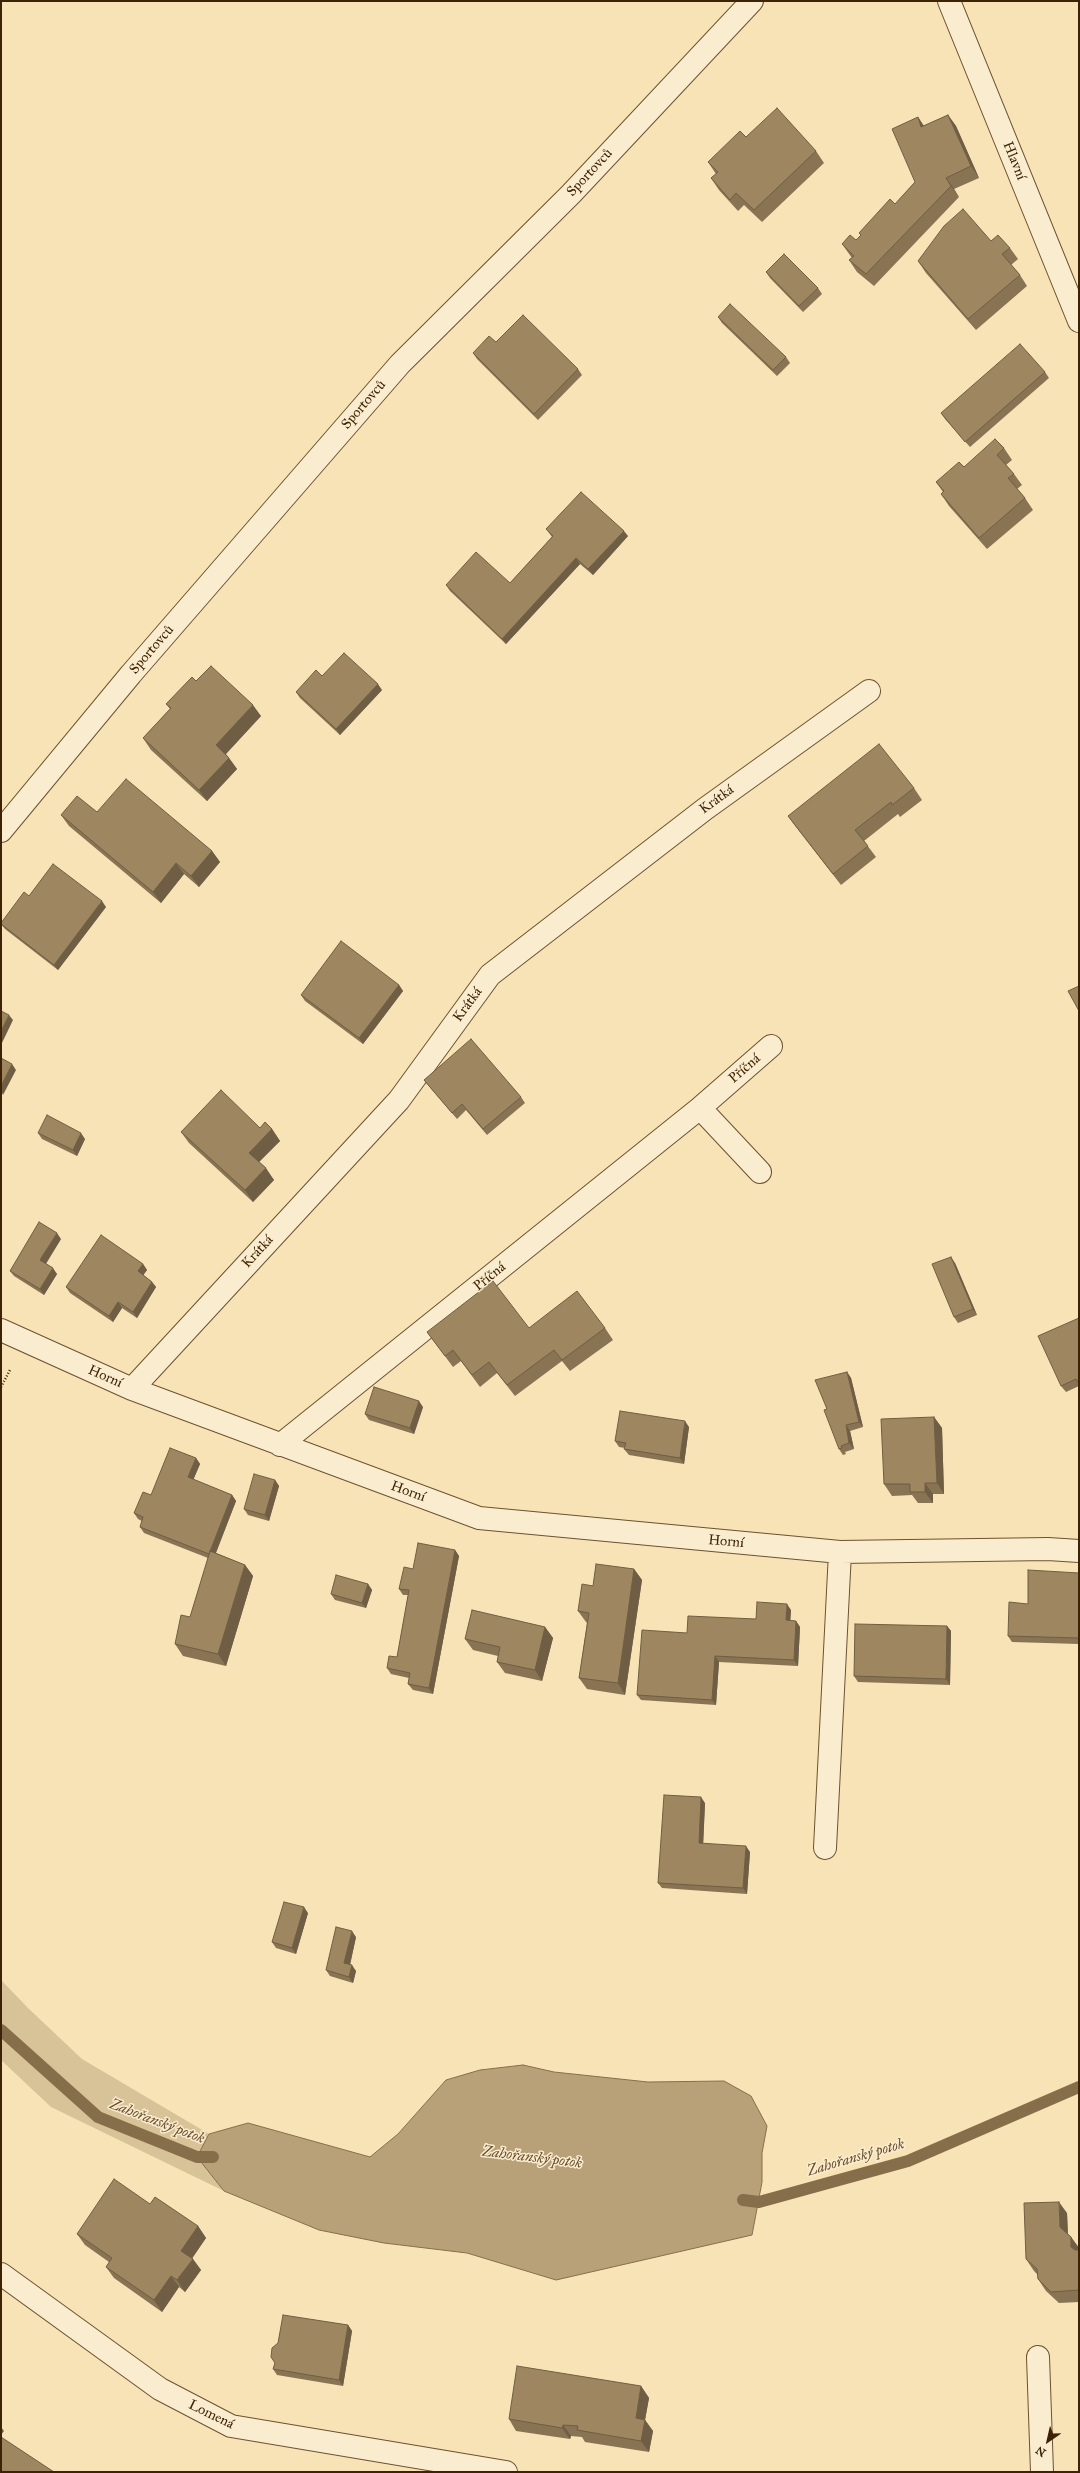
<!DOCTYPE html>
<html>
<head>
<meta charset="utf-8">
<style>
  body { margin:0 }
  #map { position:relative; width:1080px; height:2473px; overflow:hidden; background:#f7e3b5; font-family:"IM FELL Great Primer",serif }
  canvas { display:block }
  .frame { position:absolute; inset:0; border:2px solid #3e2205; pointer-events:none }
  .north { position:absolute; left:1028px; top:2421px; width:40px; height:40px; -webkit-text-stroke:3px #faedcf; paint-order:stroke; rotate:214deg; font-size:11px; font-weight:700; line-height:16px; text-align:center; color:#3e2205 }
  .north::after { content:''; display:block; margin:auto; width:14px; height:18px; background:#3e2205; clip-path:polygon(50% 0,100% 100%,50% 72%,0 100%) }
</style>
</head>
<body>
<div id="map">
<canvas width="1080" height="2473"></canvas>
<div class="frame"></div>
<div class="north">N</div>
</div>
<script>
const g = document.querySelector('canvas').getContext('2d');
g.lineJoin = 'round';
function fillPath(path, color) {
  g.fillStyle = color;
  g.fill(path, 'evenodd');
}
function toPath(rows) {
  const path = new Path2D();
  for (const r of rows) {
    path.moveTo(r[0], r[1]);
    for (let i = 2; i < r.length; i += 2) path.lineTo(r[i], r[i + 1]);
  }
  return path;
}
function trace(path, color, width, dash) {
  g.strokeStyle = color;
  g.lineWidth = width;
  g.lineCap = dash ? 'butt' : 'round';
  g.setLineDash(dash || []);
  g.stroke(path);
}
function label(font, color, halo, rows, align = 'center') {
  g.font = font + ' "IM FELL Great Primer",serif';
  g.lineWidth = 3;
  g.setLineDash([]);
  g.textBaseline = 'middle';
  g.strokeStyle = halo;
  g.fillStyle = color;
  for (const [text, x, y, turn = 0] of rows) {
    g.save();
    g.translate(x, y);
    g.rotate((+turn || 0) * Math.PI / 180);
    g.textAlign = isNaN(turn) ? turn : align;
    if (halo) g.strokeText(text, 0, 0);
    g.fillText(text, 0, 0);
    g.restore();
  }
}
fillPath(toPath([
  [1,1980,28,2008,82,2059,209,2134,197,2157,224,2191,51,2107,1,2060]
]), '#d8c297');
const water = toPath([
  [523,2065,554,2072,648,2082,724,2081,751,2096,767,2126,762,2153,762,2182,752,2235,556,2280,467,2253,384,2243,319,2230,224,2191,197,2157,209,2134,248,2123,370,2157,398,2134,446,2080,480,2070,523,2065]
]);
fillPath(water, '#b8a179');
trace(water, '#876e4b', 1);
trace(toPath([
  [1,2030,98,2117,197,2157,213,2157],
  [743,2200,759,2202,908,2161,1079,2087]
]), '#876e4b', 12);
const street = toPath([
  [949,1,1079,321],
  [1,831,131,674,400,364,571,194,752,1],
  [700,1108,760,1172],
  [1,1330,132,1389,479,1518,840,1552,1048,1549,1079,1551],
  [132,1389,399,1100,490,975,705,809,869,691],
  [280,1445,700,1108,771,1046],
  [825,1848,840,1552],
  [1,2274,160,2389,231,2426,506,2472],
  [1038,2357,1042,2472]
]);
trace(street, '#6c5231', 24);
trace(toPath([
  [1,1387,10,1370]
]), '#3e2205', 2.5, [1, 2]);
trace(street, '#faedcf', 22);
fillPath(toPath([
  [948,115,956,126,979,178,954,189,959,197,874,286,857,272,849,260,852,258,842,244,856,240,895,204,915,182,918,117,924,126],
  [746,137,816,151,824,163,762,222,744,205,738,211,719,190,711,178,716,174,708,162],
  [991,241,1010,248,1018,259,1011,265,1020,275,1027,286,976,330,926,273,918,261],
  [766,272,818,288,822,294,803,312,770,278],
  [718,317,786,357,790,363,777,376,722,323],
  [496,342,578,369,582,375,538,420,477,359,473,353],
  [1045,372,1049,378,970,447,945,419,941,413],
  [1004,448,1012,460,1006,465,1014,474,1022,485,1017,489,1025,498,1033,510,987,549,949,506,941,494,943,492,936,482,964,467],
  [546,529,628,536,593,575,580,564,506,644,450,591,446,585,510,583,552,537],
  [322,676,382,690,340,735,300,698,296,692],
  [196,681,261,716,226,754,229,758,237,769,207,801,151,750,143,738,170,709,166,704],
  [914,788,922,800,900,817,898,814,864,841,876,857,841,885,796,827,788,816],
  [97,812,212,851,220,862,199,887,184,874,161,903,69,826,61,815],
  [29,896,106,907,58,970,5,929,1,924],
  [399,985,403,991,363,1044,305,1001,301,995],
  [424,1080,521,1097,525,1103,487,1135,466,1110,457,1119,428,1085],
  [272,1129,280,1141,259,1162,274,1180,253,1202,189,1143,181,1132],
  [38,1133,85,1139,77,1156,42,1139],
  [61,1239,46,1264,57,1274,44,1295,14,1276,10,1271],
  [955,1263,977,1315,958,1323,954,1317],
  [143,1264,147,1270,143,1275,152,1282,156,1287,137,1318,122,1308,113,1322,70,1293,66,1287],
  [1079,1318,1079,1386,1066,1392,1061,1386],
  [529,1328,605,1328,613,1340,570,1371,562,1361,515,1396,497,1373,480,1387,461,1361,453,1367,427,1332],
  [847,1372,851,1378,863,1427,850,1431,854,1449,845,1452,846,1454,843,1455,839,1449,827,1409],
  [423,1407,414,1434,369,1420,365,1414],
  [934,1417,942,1428,944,1494,933,1494,933,1503,918,1503,912,1495,892,1496,884,1484],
  [689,1427,684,1464,629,1455,624,1449,625,1448,619,1447,615,1441],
  [196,1458,200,1464,193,1480,232,1495,236,1501,216,1553,245,1565,253,1576,226,1666,183,1656,175,1644,190,1617,208,1558,144,1533,140,1527,142,1521,138,1519,134,1513,151,1495],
  [275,1480,279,1486,269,1521,248,1515,244,1509],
  [455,1550,459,1556,433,1694,413,1690,408,1684,409,1678,391,1674,387,1668,397,1657,408,1595,403,1595,399,1589,413,1569],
  [634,1569,642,1580,625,1695,587,1689,579,1678,587,1623,586,1622,578,1611,593,1586],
  [1079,1573,1079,1644,1012,1642,1008,1636],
  [368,1584,372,1590,366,1608,335,1600,331,1594],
  [791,1610,790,1621,796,1621,800,1627,798,1666,719,1662,716,1705,641,1700,637,1695,756,1619],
  [947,1626,951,1631,950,1685,858,1682,854,1676],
  [545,1627,553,1638,542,1681,505,1673,497,1662,498,1656,473,1650,465,1639],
  [705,1803,703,1843,750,1852,747,1894,662,1888,658,1883],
  [308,1913,296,1954,276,1948,272,1942],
  [356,1937,350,1965,356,1971,353,1983,330,1976,326,1970],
  [150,2204,198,2226,206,2238,192,2258,201,2270,185,2292,179,2287,162,2312,114,2278,106,2267,109,2262,85,2245,77,2234],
  [1067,2213,1068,2234,1071,2237,1079,2248,1079,2302,1059,2303,1046,2291,1038,2279,1037,2274,1034,2271,1026,2259],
  [348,2325,352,2331,343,2386,277,2375,273,2369],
  [641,2386,649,2398,645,2420,653,2431,649,2452,585,2442,582,2437,571,2436,570,2439,516,2431,509,2419]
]), '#887353');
fillPath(toPath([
  [948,115,956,126,979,178,971,166],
  [918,117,925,128,921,127],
  [946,178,954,189,959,197,951,186],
  [624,531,628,536,593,575,588,569],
  [576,558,580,564,506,644,502,639],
  [378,684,382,690,340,735,336,729],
  [253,705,261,716,224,756,216,745],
  [229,758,237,769,207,801,199,790],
  [212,851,220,862,199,887,191,876],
  [176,863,184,874,161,903,153,892],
  [102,901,106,907,58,970,54,965],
  [399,985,403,991,363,1044,359,1038],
  [9,1015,13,1020,1,1045,1,1031],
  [12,1064,16,1070,3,1095,1,1091,1,1086],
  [272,1129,280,1141,257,1164,249,1153],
  [81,1133,85,1139,77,1156,73,1150],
  [266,1168,274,1180,253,1202,245,1190],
  [57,1233,61,1239,44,1266,40,1260],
  [951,1257,955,1263,977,1315,973,1309],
  [143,1264,147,1270,142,1277,138,1271],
  [53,1268,57,1274,44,1295,40,1289],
  [152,1282,156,1287,137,1318,133,1312],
  [118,1302,122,1308,113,1322,109,1316],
  [847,1372,851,1378,863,1427,859,1422],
  [419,1401,423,1407,414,1434,410,1428],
  [934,1417,942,1428,944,1494,937,1483],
  [685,1421,689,1427,684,1464,680,1458],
  [846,1425,850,1431,854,1449,849,1443],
  [196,1458,200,1464,192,1483,188,1477],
  [275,1480,279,1486,269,1521,265,1515],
  [925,1483,933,1494,933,1503,925,1492],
  [232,1495,236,1501,213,1560,209,1555],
  [455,1550,459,1556,433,1694,429,1688],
  [245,1565,253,1576,226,1666,218,1654],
  [634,1569,642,1580,625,1695,618,1683],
  [368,1584,372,1590,366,1608,362,1603],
  [787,1604,791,1610,790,1626,786,1620],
  [796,1621,800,1627,798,1666,794,1660],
  [947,1626,951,1631,950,1685,946,1679],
  [545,1627,553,1638,542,1681,535,1670],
  [715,1656,719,1662,716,1705,712,1700],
  [701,1797,705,1803,703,1849,699,1843],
  [746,1846,750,1852,747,1894,743,1888],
  [304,1907,308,1913,296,1954,292,1948],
  [352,1931,356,1937,349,1969,344,1963],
  [352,1965,356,1971,353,1983,349,1977],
  [1059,2202,1067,2213,1068,2238,1060,2227],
  [198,2226,206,2238,189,2263,181,2251],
  [1071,2237,1079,2248,1079,2258,1071,2247],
  [193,2259,201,2270,185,2292,177,2280],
  [171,2276,179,2287,162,2312,154,2300],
  [348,2325,352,2331,343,2386,339,2380],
  [641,2386,649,2398,645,2420,653,2431,649,2452,641,2441,636,2418],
  [563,2425,571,2436,570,2439,562,2428],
  [1,2427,4,2431,1,2435]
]), '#6f5e44');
const building = toPath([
  [777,108,816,151,754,210,736,193,730,200,711,178,718,172,708,162,740,131,746,137,777,108],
  [948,115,971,166,946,178,951,186,866,274,849,260,854,256,842,244,850,235,856,240,861,235,859,233,890,199,895,204,915,182,892,129,918,117,921,127,948,115],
  [963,209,991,241,998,235,1010,248,1002,254,1020,275,968,319,918,261,944,226,963,209],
  [784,254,818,288,799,306,766,272,784,254],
  [730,304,786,357,773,370,718,317,730,304],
  [523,315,578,369,534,414,473,353,489,336,496,342,523,315],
  [1020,344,1045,372,965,442,941,413,1020,344],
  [995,439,1004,448,997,455,1014,474,1008,478,1025,498,979,538,941,494,944,491,936,482,959,462,964,467,995,439],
  [581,492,624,531,588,569,576,558,502,639,446,585,476,552,510,583,553,536,546,529,581,492],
  [344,653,378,684,336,729,296,692,316,670,322,676,344,653],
  [211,666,253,705,216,745,229,758,199,790,143,738,171,708,166,704,192,677,196,681,211,666],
  [879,744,914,788,892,805,891,802,855,830,868,846,833,874,788,816,879,744],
  [126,779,212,851,191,876,176,863,153,892,61,815,77,796,97,812,126,779],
  [53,864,102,901,54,965,1,924,1,923,24,892,29,896,53,864],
  [341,941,399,985,359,1038,301,995,341,941],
  [1079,986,1079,1011,1068,991,1079,986],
  [1,1011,9,1015,1,1031,1,1011],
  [471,1039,521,1097,483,1129,462,1104,452,1113,424,1080,471,1039],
  [1,1058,12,1064,1,1086,1,1058],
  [221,1090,260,1128,265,1122,272,1129,249,1153,266,1168,245,1190,181,1132,221,1090],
  [47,1115,81,1133,73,1150,38,1133,47,1115],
  [39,1222,57,1233,40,1260,53,1268,40,1289,10,1271,39,1222],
  [101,1235,143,1264,138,1271,152,1282,133,1312,118,1302,109,1316,66,1287,101,1235],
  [951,1257,973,1309,954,1317,932,1264,951,1257],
  [493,1281,529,1328,577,1291,605,1328,562,1360,554,1350,507,1385,489,1362,472,1375,453,1350,445,1356,427,1332,493,1281],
  [1079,1318,1079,1384,1076,1379,1061,1386,1038,1336,1079,1318],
  [847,1372,859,1422,846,1425,849,1443,841,1446,842,1448,839,1449,824,1410,827,1409,815,1380,847,1372],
  [374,1387,419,1401,410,1428,365,1414,374,1387],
  [620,1411,685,1421,680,1458,624,1449,626,1443,615,1441,620,1411],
  [934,1417,937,1483,925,1483,925,1492,910,1492,910,1484,884,1484,881,1419,934,1417],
  [170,1448,196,1458,188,1477,232,1495,209,1554,140,1527,143,1517,134,1513,143,1492,151,1495,170,1448],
  [254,1474,275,1480,265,1515,244,1509,254,1474],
  [418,1543,455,1550,429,1688,408,1684,410,1673,387,1668,389,1656,397,1657,409,1590,399,1589,404,1567,413,1569,418,1543],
  [210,1551,245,1565,218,1654,175,1644,181,1615,190,1617,210,1551],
  [596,1564,634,1569,618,1683,579,1678,589,1613,578,1611,582,1584,593,1586,596,1564],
  [1028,1570,1079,1573,1079,1638,1008,1636,1009,1602,1028,1604,1028,1570],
  [336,1575,368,1584,362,1603,331,1594,336,1575],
  [757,1602,787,1604,786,1620,796,1621,794,1660,715,1656,712,1700,637,1695,642,1630,687,1633,688,1616,756,1619,757,1602],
  [472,1610,545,1627,535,1670,497,1662,500,1647,465,1639,472,1610],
  [855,1624,947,1626,946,1679,854,1676,855,1624],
  [664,1795,701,1797,699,1843,746,1846,743,1888,658,1883,664,1795],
  [284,1902,304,1907,292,1948,272,1942,284,1902],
  [336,1927,352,1931,344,1963,352,1965,349,1977,326,1970,336,1927],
  [114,2179,150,2204,155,2197,198,2226,181,2251,193,2259,177,2280,171,2276,154,2300,106,2267,112,2258,77,2234,114,2179],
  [1059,2202,1060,2227,1071,2237,1071,2247,1075,2250,1079,2250,1079,2290,1051,2292,1038,2279,1037,2269,1026,2259,1024,2203,1059,2202],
  [283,2315,348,2325,339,2380,273,2369,275,2363,271,2357,272,2348,278,2343,283,2315],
  [517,2366,641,2386,636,2418,645,2420,641,2441,577,2430,578,2426,563,2425,562,2428,509,2419,517,2366],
  [1,2437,54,2472,1,2472,1,2437]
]);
fillPath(building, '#9e8661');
trace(building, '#6f5e44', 1);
label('14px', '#3e2205', '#faedcf', [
  ["Hlavní",1014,161,68],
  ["Sportovců",590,173,-47],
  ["Sportovců",364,405,-49],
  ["Sportovců",152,650,-49],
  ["Krátká",717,800,-36],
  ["Krátká",468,1005,-54],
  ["Příčná",745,1069,-41],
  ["Krátká",258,1252,-47],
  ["Příčná",490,1277,-39],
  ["Horní",105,1377,24],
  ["Horní",408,1492,20],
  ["Horní",726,1542,5],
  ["Lomená",211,2415,26]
]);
label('italic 15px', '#694e2e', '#faedcf', [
  ["Zahořanský potok",157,2122,21],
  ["Zahořanský potok",532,2158,7],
  ["Zahořanský potok",856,2158,-16]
]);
</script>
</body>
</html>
